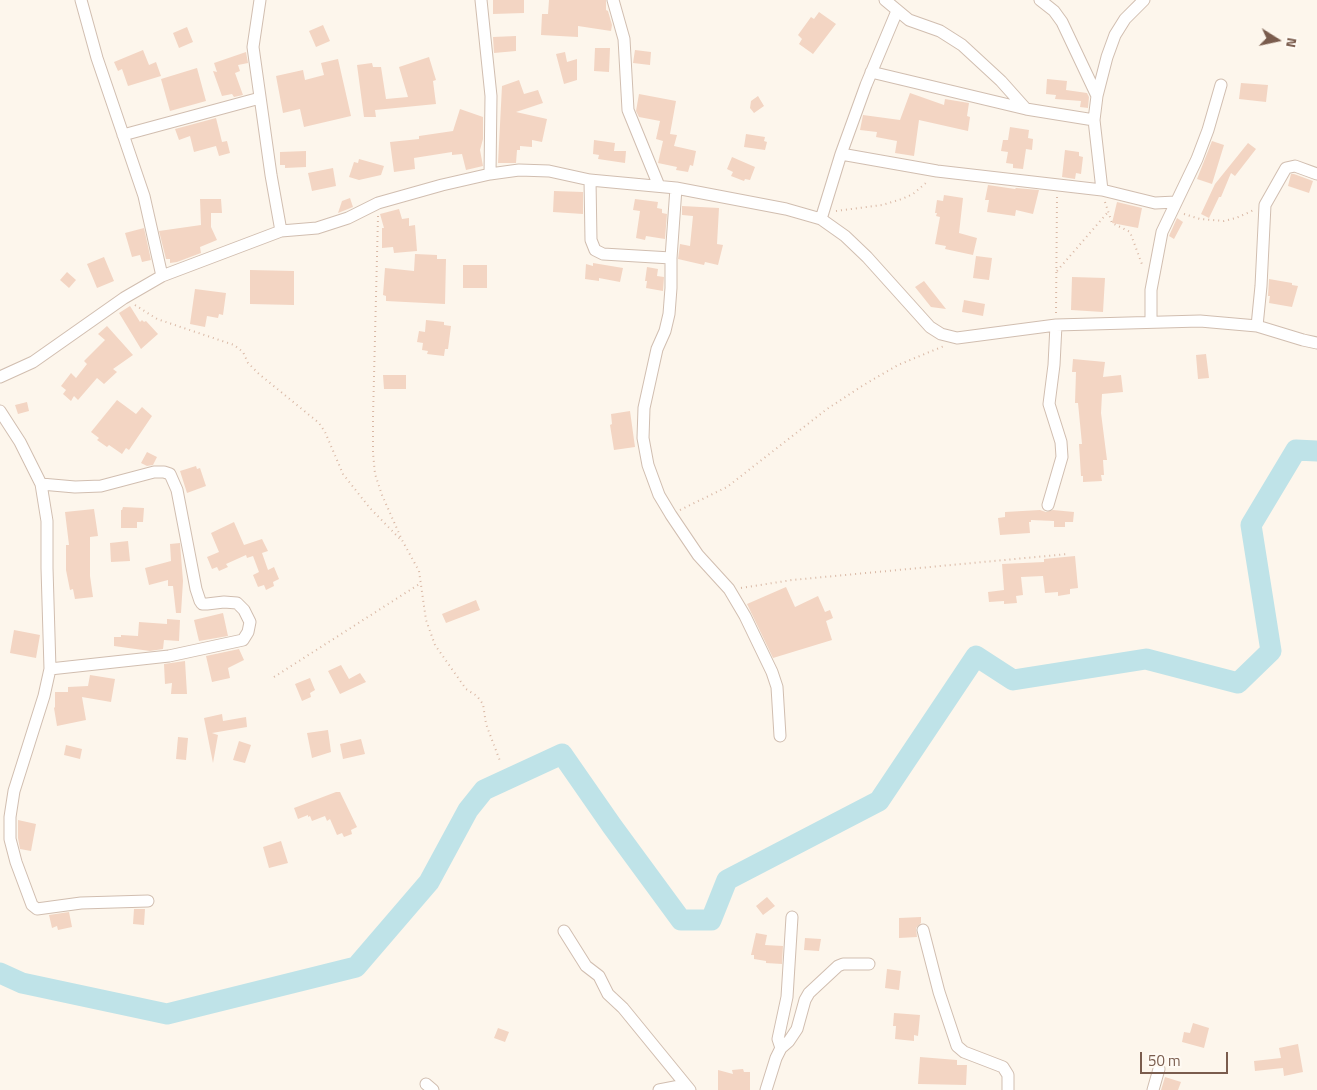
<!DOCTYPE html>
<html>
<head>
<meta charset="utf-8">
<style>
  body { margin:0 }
  #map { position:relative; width:1317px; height:1090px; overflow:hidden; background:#fdf6ec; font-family:"Titillium Web",sans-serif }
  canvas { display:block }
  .north { position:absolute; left:1252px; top:15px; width:50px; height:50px; -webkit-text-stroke:4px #fffaf3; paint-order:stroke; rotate:100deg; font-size:14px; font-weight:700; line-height:20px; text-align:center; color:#7a5c4d }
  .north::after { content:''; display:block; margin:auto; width:18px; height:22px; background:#7a5c4d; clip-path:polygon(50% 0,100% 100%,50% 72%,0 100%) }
  .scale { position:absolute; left:1140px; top:1052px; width:88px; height:22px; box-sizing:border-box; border:2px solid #7a5c4d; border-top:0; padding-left:6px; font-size:15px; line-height:18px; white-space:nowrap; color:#7a5c4d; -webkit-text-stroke:4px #fffaf3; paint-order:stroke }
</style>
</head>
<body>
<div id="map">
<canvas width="1317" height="1090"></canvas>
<div class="north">N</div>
<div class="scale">50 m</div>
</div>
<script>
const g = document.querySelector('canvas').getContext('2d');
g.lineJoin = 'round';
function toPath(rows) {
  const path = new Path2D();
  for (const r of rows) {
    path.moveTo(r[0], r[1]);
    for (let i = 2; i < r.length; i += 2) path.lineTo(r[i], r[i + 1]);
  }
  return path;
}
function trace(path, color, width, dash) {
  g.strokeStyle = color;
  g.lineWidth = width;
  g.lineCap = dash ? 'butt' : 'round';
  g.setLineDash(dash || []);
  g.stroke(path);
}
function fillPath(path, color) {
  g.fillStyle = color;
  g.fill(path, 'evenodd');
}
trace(toPath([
  [0,973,22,983,167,1014,356,967,429,882,468,810,484,790,562,754,612,826,681,920,711,920,727,880,879,801,976,656,1013,680,1146,659,1238,683,1271,651,1251,525,1296,450,1317,451]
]), '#bfe3e8', 21);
fillPath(toPath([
  [493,0,524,0,524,13,493,14],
  [549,0,606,0,606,10,608,11,612,25,611,31,578,26,578,37,541,35,542,14,548,14],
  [819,12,836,24,813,54,799,44,802,39,798,35,811,17,814,19],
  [323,25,330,41,316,47,309,31],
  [187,27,193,42,179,48,173,33],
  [516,36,516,51,494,53,493,37],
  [595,48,610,48,609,72,594,71],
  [143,50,149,65,156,62,161,76,128,86,122,69,118,71,114,62],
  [635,50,651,52,650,65,633,63],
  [246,52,248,63,238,65,240,71,235,73,243,95,234,97,232,94,222,96,213,71,217,72,214,63],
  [565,52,567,62,577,59,577,80,564,84,556,54],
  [429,57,436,80,433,81,436,104,375,110,376,117,364,117,357,65,372,63,373,67,381,67,386,99,408,97,399,67],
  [338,59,351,116,304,127,300,109,283,113,276,76,303,70,305,80,324,75,321,63],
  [197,68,206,101,170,111,161,79],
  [1047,79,1067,81,1066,90,1087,93,1089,97,1088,108,1080,107,1081,101,1055,99,1056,95,1046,94],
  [519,80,524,94,538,90,543,103,516,112,547,119,542,142,532,140,532,147,520,146,520,150,517,150,516,163,498,163,502,86],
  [1241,83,1268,85,1266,102,1239,99],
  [910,93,944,105,945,99,969,103,967,116,970,117,968,131,919,120,914,156,895,153,897,141,876,137,877,132,860,130,863,115,900,120],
  [639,94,676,101,670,134,677,135,674,146,696,151,693,166,690,165,688,172,676,170,677,167,658,163,663,141,656,139,660,121,639,117,636,111],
  [758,96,764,106,754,113,750,108,751,101],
  [460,109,483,117,483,139,480,150,483,166,466,170,462,154,452,155,452,152,414,158,415,169,394,172,390,142,419,139,419,136,453,131],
  [216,118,222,142,227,141,230,153,219,156,216,146,194,152,190,136,179,140,175,129],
  [1010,127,1029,130,1028,138,1033,139,1032,150,1026,149,1023,169,1013,168,1013,164,1006,163,1008,152,1001,151,1003,140,1008,140],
  [746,134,765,137,764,141,767,142,765,150,744,147],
  [594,140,615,143,614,151,626,151,625,163,598,159,599,155,593,154],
  [1212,141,1224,145,1212,184,1197,179],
  [1248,143,1256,149,1235,176,1231,173,1221,197,1219,197,1209,218,1201,214,1215,184],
  [1065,150,1079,152,1079,156,1083,157,1081,174,1076,173,1075,179,1062,177],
  [306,151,306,167,285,168,285,165,280,165,280,152],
  [732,157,755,167,750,180,745,179,744,181,731,176,733,172,727,169],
  [359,159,384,166,381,175,359,180,349,177,354,162,358,163],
  [333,168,336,186,312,191,308,173],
  [1291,174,1294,174,1313,181,1309,193,1288,186],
  [988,185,1015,189,1016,188,1039,190,1033,214,1016,210,1015,216,987,212,989,200,985,200],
  [554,191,583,192,583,214,553,212],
  [944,195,963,198,959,233,977,238,973,255,945,249,946,246,935,244,940,217,936,216,937,213,935,213,937,200,943,201],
  [350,198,353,207,338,213,342,201],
  [200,199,221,199,222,213,211,213,211,227,217,240,200,247,201,253,177,262,170,263,170,259,166,259,159,231,201,225],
  [635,199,658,202,657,208,662,209,662,213,667,214,665,239,646,236,645,240,636,238,640,211,633,210],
  [1117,202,1142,208,1138,228,1112,223],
  [682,206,719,208,717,244,723,245,718,265,705,262,704,265,678,259,680,244,690,246,693,216,682,215],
  [399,209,402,219,409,218,409,226,415,225,417,251,394,253,393,247,382,248,382,228,384,228,380,214],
  [1177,218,1183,222,1174,239,1169,236],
  [144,228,151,260,142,262,140,255,132,257,125,233],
  [415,254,437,255,437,259,446,259,445,304,386,301,386,296,383,295,385,268,414,271],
  [976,256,992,258,989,280,973,278],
  [104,257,114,281,97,288,87,264],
  [593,263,623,268,620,282,599,278,599,281,585,279,586,264,593,266],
  [463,265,487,265,487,288,463,288],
  [647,267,658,269,657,276,664,277,663,291,646,288,647,281,645,281],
  [250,270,294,271,294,305,250,304],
  [67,272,76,280,69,288,60,280],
  [1072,277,1105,278,1103,312,1071,310],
  [1269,279,1292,283,1292,285,1298,286,1292,307,1269,303,1270,296,1268,296],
  [924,281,946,309,931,307,915,287],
  [195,289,226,293,223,315,219,314,218,318,207,316,205,327,190,324],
  [964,300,985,304,983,316,962,312],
  [130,306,140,322,142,320,144,322,146,321,158,334,141,349,119,313],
  [426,320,444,322,444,325,451,326,448,349,445,349,444,356,427,354,428,351,422,350,423,343,417,342,419,331,425,332],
  [107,326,133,355,113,369,117,372,104,384,97,378,78,400,74,396,71,401,63,394,66,390,61,386,71,373,76,378,87,364,84,361,105,340,98,334],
  [1206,354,1209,378,1198,379,1196,355],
  [1073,359,1105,362,1103,377,1121,375,1123,392,1102,394,1101,413,1107,460,1103,460,1104,475,1101,475,1102,481,1083,482,1083,476,1081,476,1079,444,1082,444,1078,403,1075,403,1076,372,1072,372],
  [383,375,406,375,406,389,384,389],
  [117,400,136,414,142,407,152,416,129,450,126,448,122,454,109,445,107,447,97,440,99,438,91,432],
  [27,402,29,411,18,414,15,405],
  [630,411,635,447,614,450,610,425,612,424,611,414],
  [147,452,157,457,153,465,147,466,141,463],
  [196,466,197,469,200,468,206,486,187,493,180,471],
  [123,507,144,508,143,522,137,522,137,528,121,528,121,510,122,510],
  [94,509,98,536,90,537,90,576,93,597,75,599,73,589,70,590,66,570,66,545,69,545,65,512],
  [1040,510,1046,512,1053,510,1074,512,1073,522,1065,522,1065,527,1054,527,1054,521,1031,520,1031,522,1029,522,1030,533,1000,535,998,518,1005,517,1005,512],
  [234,522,244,545,262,539,268,551,262,553,268,570,274,567,279,579,273,582,274,586,266,590,264,585,258,587,253,575,259,572,253,556,247,558,246,555,226,564,228,567,219,571,217,567,212,569,207,557,219,552,211,533],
  [128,541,130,561,111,562,110,543],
  [180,543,183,581,181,613,176,613,173,586,168,586,168,580,149,585,145,568,171,561,170,544],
  [1075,556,1078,588,1070,589,1070,594,1058,596,1058,592,1045,593,1043,576,1021,577,1023,595,1016,596,1017,603,1004,604,1004,601,989,602,988,592,1004,590,1002,564,1044,562,1044,559],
  [786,587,795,607,818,596,825,612,830,610,833,618,826,621,832,640,773,658,747,604],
  [476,600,480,610,446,623,442,614],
  [223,613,228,636,199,641,194,620],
  [167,619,180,620,179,641,164,640,163,649,150,651,114,646,114,637,121,637,121,635,138,636,139,622,167,624],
  [14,630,40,635,36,658,10,653],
  [239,649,244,660,228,668,230,678,212,682,206,656],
  [185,661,187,694,171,694,172,683,165,684,164,664],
  [341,665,349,679,360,673,366,682,340,694,328,671],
  [90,675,115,679,111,702,82,697,86,720,57,726,54,708,55,707,55,692,68,692,68,687,88,686],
  [310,678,315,690,310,693,311,697,302,701,295,684],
  [222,714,223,721,246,717,247,727,212,733,218,735,213,763,204,718],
  [328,730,331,752,312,758,307,733],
  [178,737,188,738,186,760,176,759],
  [361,739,365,754,343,759,340,744],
  [239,741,251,745,245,763,233,760],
  [66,745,82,749,80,759,64,755],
  [336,792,340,792,357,827,351,830,352,834,344,837,342,833,337,835,330,819,327,821,325,816,312,821,310,816,308,817,308,815,298,819,294,808],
  [18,820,36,824,31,851,20,849,18,838],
  [281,841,288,863,269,868,263,847],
  [767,897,775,906,763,915,756,906],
  [134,909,145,909,144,925,133,924],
  [69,912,72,927,58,930,57,926,52,928,49,915],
  [921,917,921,923,916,928,917,937,899,938,899,918],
  [756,933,767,935,765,945,783,946,782,964,766,963,766,961,754,959,754,955,751,955],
  [805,938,821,939,819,951,804,950],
  [887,969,901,971,899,990,885,988],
  [894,1013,920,1015,918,1036,914,1035,914,1041,895,1039,896,1026,893,1026],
  [1193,1023,1209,1028,1204,1048,1182,1042,1184,1032,1190,1033],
  [498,1028,509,1032,505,1042,494,1038],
  [1298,1044,1303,1072,1284,1076,1283,1068,1255,1071,1254,1061,1281,1058,1279,1048],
  [920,1057,957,1060,957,1065,967,1065,966,1085,918,1084],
  [743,1069,744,1072,750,1072,750,1090,718,1090,718,1070,733,1074,732,1070],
  [1165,1077,1181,1082,1178,1090,1161,1090]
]), '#f3d5c3');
const minor = toPath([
  [81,0,97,58,144,196,162,276],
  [260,0,253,47,271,175,281,231],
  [481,0,491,96,490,174],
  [613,0,624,39,628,110,659,186],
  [885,0,909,20,940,31,962,45,1001,81,1026,109],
  [1040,0,1054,11,1062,22,1097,96],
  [871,72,1026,109,1094,120],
  [123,135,260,98],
  [841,154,937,171,1102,190,1155,203,1176,202],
  [590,180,591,240,595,250,603,254,671,258],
  [676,188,671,258,671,288,669,314,665,331,657,349,644,408,643,438,648,465,659,495,671,515,698,555,729,589,745,616,772,672,777,687,780,736],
  [1102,190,1094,120,1097,96,1107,57,1115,35,1125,19,1144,0],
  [821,219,841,154,866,85,897,11],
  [1151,322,1151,290,1162,232,1197,159,1208,130,1221,85],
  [1257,326,1261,286,1265,205,1286,168,1295,166,1317,174],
  [0,377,33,362,124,298,162,276,281,231,317,228,348,218,378,203,442,185,490,174,519,170,549,171,590,180,676,188,786,209,821,219,845,236,867,257,930,327,941,334,957,338,1056,325,1200,321,1257,326,1303,340,1317,343],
  [0,411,20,442,41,484,47,521,47,568,50,669,44,696,14,791,10,817,10,839,16,862,32,905,37,909,81,903,148,901],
  [41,484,75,487,101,486,154,472,164,472,170,474,177,490,196,589,200,601,202,604,207,604,224,602,237,603,244,610,250,622,248,632,243,640,169,656,50,669],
  [1048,505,1062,457,1061,442,1049,404,1054,365,1056,325],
  [923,930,939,992,957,1046,964,1052,1003,1067,1008,1075,1008,1090],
  [564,931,586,966,599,976,608,994,623,1008,690,1090],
  [781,1048,778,1039,787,997,792,917],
  [426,1084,433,1090],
  [659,1090,685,1085],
  [766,1090,776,1058,781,1048,789,1041,797,1029,805,1000,809,993,838,966,843,964,869,964],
  [1153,1090,1159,1069]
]);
trace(minor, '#d1beb0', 13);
trace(toPath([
  [1105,202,1112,223,1130,232,1143,267],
  [836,211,882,205,902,199,913,194,927,182],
  [1184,214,1200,219,1224,221,1236,218,1254,210],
  [378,216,373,417,373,453,375,474,382,495,402,540,419,571,426,620,435,645,466,689,477,696,483,704,486,724,500,761],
  [1057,271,1108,212],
  [135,305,157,319,234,345,243,352,248,363,259,374,319,423,325,432,343,474,369,507,400,539],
  [1056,313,1057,196],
  [680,510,727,487,827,409,862,386,898,365,944,346],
  [741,588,792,580,1068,554],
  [274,677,421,583]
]), '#d9b8a5', 2, [1, 4]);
trace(minor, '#fff', 11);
</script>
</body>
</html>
